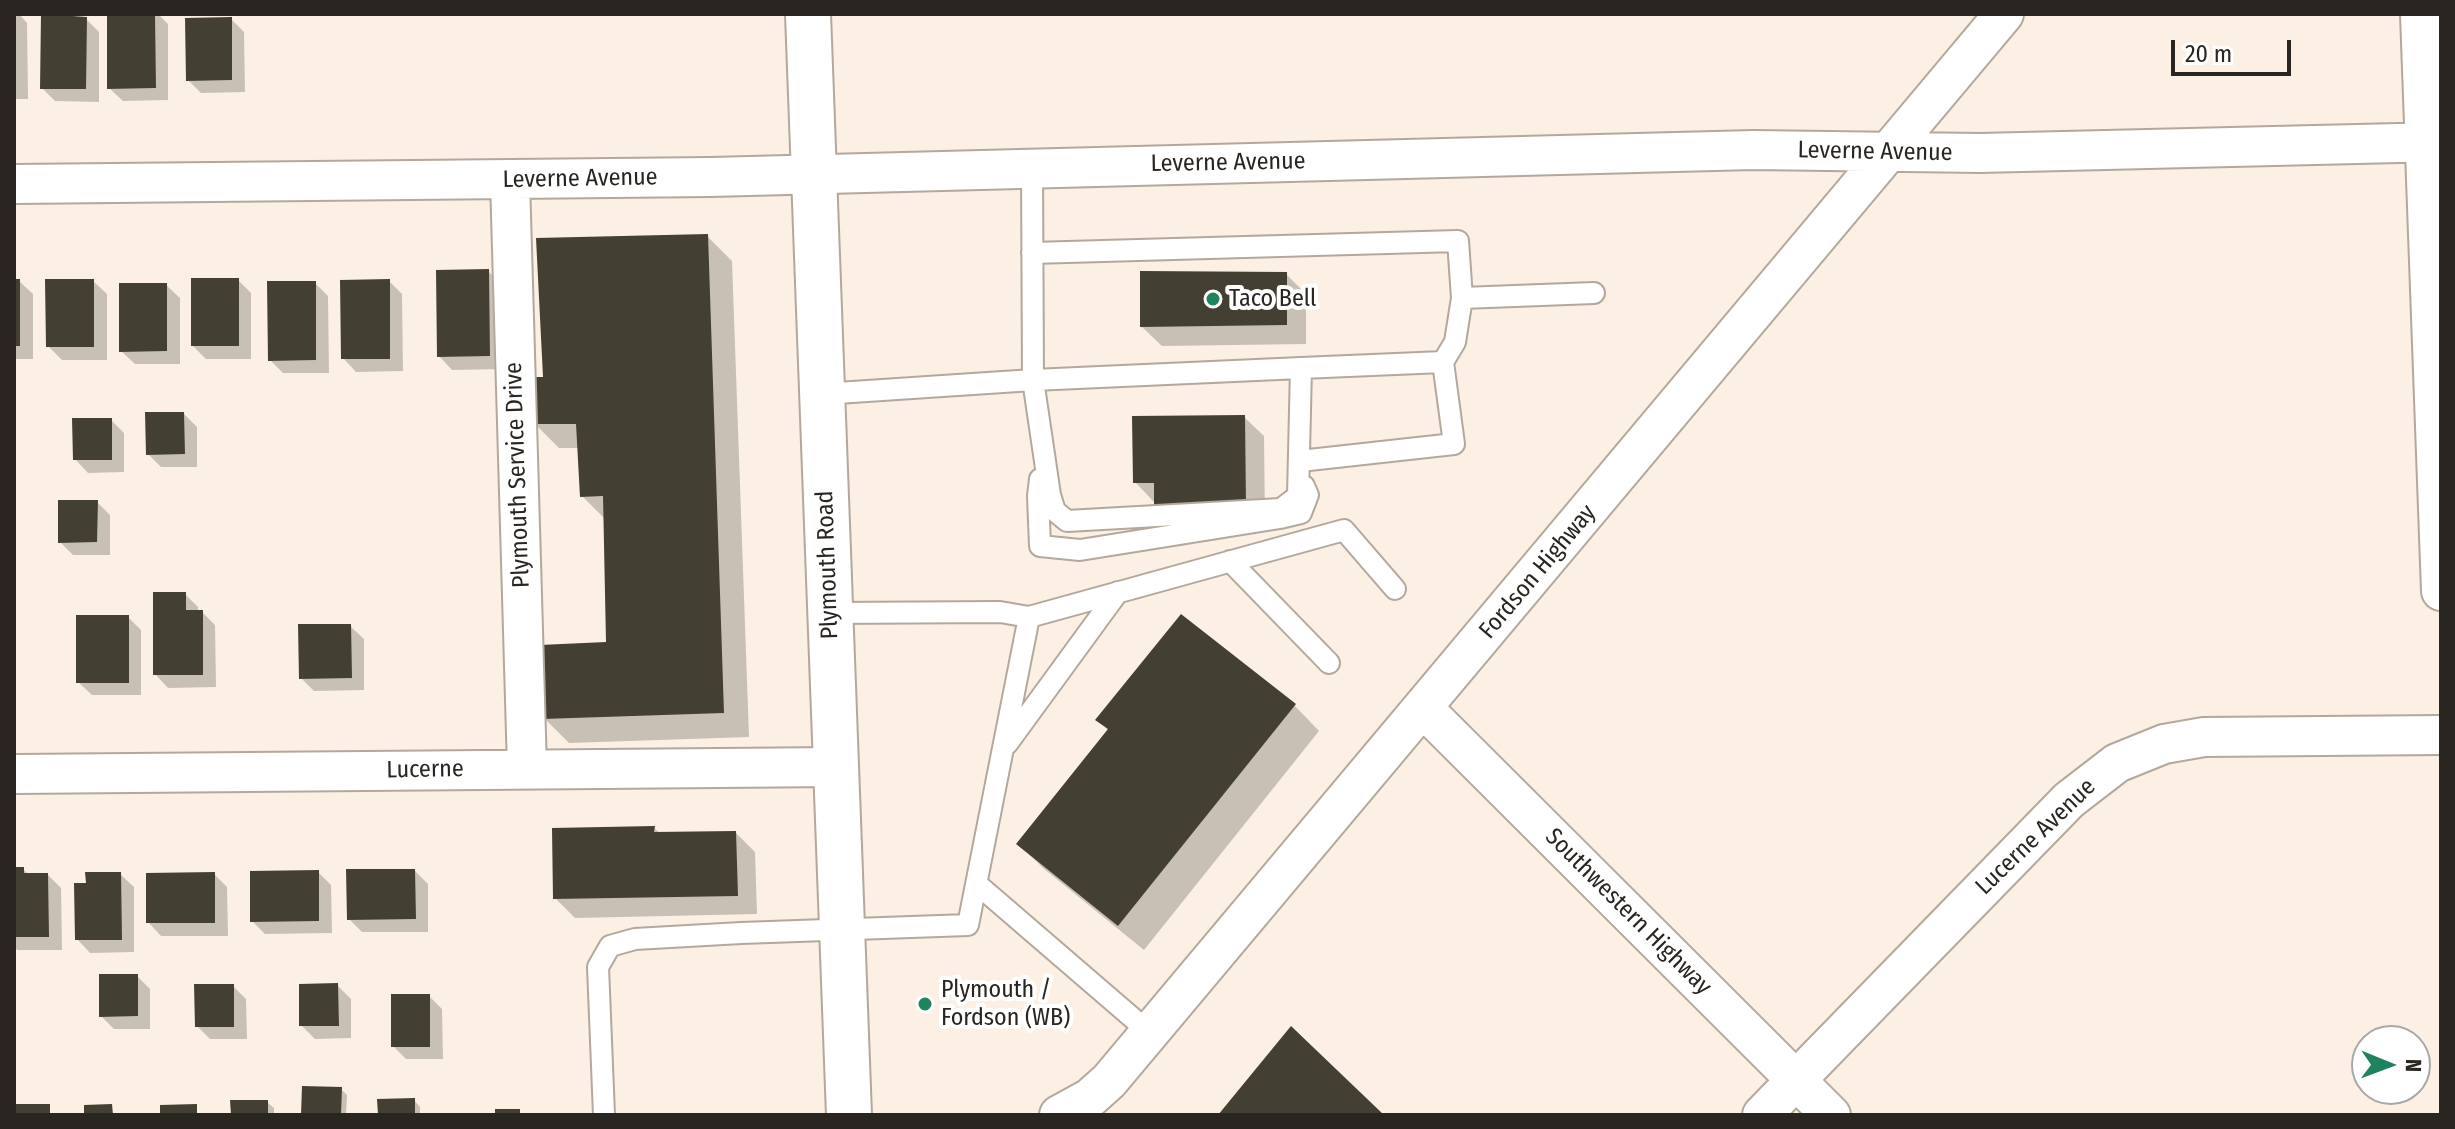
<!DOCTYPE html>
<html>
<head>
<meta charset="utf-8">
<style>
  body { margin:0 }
  #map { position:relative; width:2455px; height:1129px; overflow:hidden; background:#fbf0e3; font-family:"Fira Sans Condensed",sans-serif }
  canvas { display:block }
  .frame { position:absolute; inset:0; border:16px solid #292520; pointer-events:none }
  .north { position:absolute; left:2351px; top:1025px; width:80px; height:80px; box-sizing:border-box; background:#fff; border:2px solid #a9a8a6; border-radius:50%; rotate:91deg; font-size:22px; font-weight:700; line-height:32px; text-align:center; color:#292520 }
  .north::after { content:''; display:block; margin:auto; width:28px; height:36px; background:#1f835d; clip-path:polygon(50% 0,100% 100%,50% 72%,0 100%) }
  .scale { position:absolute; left:2171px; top:40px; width:120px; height:36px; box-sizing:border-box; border:4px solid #292520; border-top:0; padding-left:10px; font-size:24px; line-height:28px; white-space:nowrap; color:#292520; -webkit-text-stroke:6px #fff; paint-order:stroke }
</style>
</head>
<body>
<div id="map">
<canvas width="2455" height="1129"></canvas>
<div class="frame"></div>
<div class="north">N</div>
<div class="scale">20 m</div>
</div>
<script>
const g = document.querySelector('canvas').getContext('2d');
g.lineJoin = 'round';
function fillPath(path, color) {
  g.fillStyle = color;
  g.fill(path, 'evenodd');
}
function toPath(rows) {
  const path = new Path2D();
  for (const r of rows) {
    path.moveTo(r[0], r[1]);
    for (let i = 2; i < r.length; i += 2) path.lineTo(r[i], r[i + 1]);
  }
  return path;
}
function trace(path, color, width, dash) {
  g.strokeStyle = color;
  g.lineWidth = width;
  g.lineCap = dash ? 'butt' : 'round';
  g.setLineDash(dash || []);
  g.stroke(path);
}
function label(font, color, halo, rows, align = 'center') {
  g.font = font + ' "Fira Sans Condensed",sans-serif';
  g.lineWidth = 8;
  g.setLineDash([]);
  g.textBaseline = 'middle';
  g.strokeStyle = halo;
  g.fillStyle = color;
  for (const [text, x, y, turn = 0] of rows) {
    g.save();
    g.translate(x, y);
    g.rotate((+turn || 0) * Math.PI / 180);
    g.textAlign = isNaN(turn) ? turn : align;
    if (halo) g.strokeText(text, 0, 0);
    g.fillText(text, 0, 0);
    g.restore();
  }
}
fillPath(toPath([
  [14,14,19,14,27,23,28,99,14,99],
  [43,14,76,14,77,19,86,19,99,32,99,102,55,101,42,88],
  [109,14,158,14,168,24,168,100,123,101,109,88],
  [231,19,244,32,245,92,201,93,188,80],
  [707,236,732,261,749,737,569,743,544,718,608,644,606,520,582,496,579,448,559,448,534,423,545,379],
  [488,271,501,284,502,369,452,370,439,356],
  [1286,274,1306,294,1306,344,1162,346,1142,327],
  [238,280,251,293,251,359,206,359,193,346],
  [14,281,19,281,33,294,33,359,14,359],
  [93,281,107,294,107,360,62,360,48,346],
  [389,281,402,294,403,371,356,372,343,358],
  [315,283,328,296,329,373,283,373,270,360],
  [166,285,180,298,180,364,135,364,121,351],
  [184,414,197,427,197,467,161,467,148,454],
  [1244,417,1264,436,1265,525,1154,502,1135,482],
  [111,420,124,433,124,472,88,473,75,459],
  [97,502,110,515,110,555,73,555,60,542],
  [185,594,198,607,198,612,202,612,215,625,216,687,168,688,155,674],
  [128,617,141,630,141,695,92,695,78,682],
  [1181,617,1295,706,1319,731,1144,950,1043,868,1019,844,1109,731,1098,720],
  [350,626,364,639,364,690,314,691,301,678],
  [654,828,661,834,736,833,755,852,757,914,575,918,555,898],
  [14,869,23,869,29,875,48,875,61,888,62,950,17,950,14,946],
  [415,871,428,884,428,932,362,932,349,919],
  [318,872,331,885,332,933,265,934,252,921],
  [120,874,134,887,134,952,90,953,77,939],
  [214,874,227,887,228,936,161,936,148,922],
  [137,976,150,989,150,1029,114,1029,101,1016],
  [337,985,351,999,351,1038,315,1039,301,1025],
  [233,986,246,999,247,1039,210,1039,197,1026],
  [429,996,442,1009,443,1059,406,1059,393,1046],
  [341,1089,347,1095,346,1115,303,1115],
  [414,1100,420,1107,420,1115,380,1115],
  [267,1102,274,1108,274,1115,233,1115]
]), '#0003');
fillPath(toPath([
  [41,14,87,17,86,89,40,89],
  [107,14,155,14,156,88,107,89],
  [232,17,232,80,186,81,185,18],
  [708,234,724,713,542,719,540,645,606,642,603,496,580,497,576,424,532,424,529,377,543,377,536,238],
  [489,269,490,356,437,357,436,270],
  [1140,271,1287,272,1287,325,1140,327],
  [191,278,239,278,239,346,191,346],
  [14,279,20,279,20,346,14,346],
  [45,279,94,279,94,347,46,347],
  [390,279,390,359,341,359,340,280],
  [267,281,316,281,316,360,268,361],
  [119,283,167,283,167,351,119,352],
  [145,412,184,412,185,454,146,455],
  [1245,415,1246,506,1154,507,1154,483,1133,483,1132,416],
  [72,418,112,418,112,460,73,460],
  [58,500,98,500,97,542,58,543],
  [153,592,186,592,186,610,203,610,203,675,153,675],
  [1181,614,1296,704,1118,926,1016,844,1108,729,1095,720],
  [76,615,129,615,129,683,76,683],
  [298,624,351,624,352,678,299,679],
  [655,826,654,832,736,831,738,896,553,899,552,828],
  [14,867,24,867,24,873,48,873,49,937,14,937],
  [346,869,415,869,416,919,347,920],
  [319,870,319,921,250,922,250,871],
  [85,872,121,872,122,940,75,940,74,883,86,883],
  [215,872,215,923,146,923,146,873],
  [99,974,138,974,138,1016,99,1017],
  [338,983,339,1026,299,1026,299,984],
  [194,984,234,984,234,1027,195,1027],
  [391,994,430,994,430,1047,391,1047],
  [1291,1026,1384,1115,1218,1115],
  [302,1086,342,1087,341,1115,301,1115],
  [415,1098,415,1115,378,1115,377,1099],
  [230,1100,268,1100,268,1115,231,1115],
  [14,1104,50,1104,50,1115,14,1115],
  [112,1104,113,1115,84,1115,84,1105],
  [197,1104,197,1115,160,1115,160,1105],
  [495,1109,520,1109,520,1115,495,1115]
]), '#443f33');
const service = toPath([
  [1032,253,1458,241,1462,298,1455,342,1443,362,1301,368,1033,380,1050,495,1055,511,1067,521,1281,509,1298,496,1301,368],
  [1462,298,1594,293],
  [822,394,1033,380,1032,167],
  [1300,461,1454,444,1443,362],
  [1040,479,1038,496,1040,546,1080,550,1280,518,1301,513,1308,495,1304,486],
  [1230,561,1329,663],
  [830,613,1000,612,1029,617,1344,530,1395,589],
  [1007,744,1118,592],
  [977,884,1150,1033],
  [604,1115,598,967,610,946,635,939,741,933,968,925,1029,617]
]);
const minor = toPath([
  [2420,14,2441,591],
  [510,180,527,769],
  [14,184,711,177,1753,150,1980,153,2441,142],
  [1424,709,1831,1115],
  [14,774,836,767],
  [1059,1115,1090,1098,1109,1081,2004,14],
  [1762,1115,2069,800,2117,763,2164,744,2204,737,2441,735]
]);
const secondary = toPath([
  [808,14,849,1115]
]);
trace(service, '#b3a89c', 24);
trace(minor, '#b3a89c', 42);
trace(secondary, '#b3a89c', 48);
trace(service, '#fff', 20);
trace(minor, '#fff', 38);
trace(secondary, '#fff', 44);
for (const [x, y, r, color] of [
  [1213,299,8,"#1f835d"],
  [925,1004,8,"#1f835d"]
]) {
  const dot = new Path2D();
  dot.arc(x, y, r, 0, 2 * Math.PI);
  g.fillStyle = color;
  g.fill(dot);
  trace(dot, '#fff', 3);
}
label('24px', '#292520', '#fff', [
  ["Leverne Avenue",1875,152,1],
  ["Leverne Avenue",1228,163,-1],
  ["Leverne Avenue",580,179,-1],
  ["Plymouth Service Drive",518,475,-92],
  ["Plymouth Road",828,565,-92],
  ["Fordson Highway",1538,572,-50],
  ["Lucerne",425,770,-1],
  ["Lucerne Avenue",2036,837,-44],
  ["Southwestern Highway",1628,912,45]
]);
label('24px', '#292520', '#fff', [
  ["Taco Bell",1229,299],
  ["Plymouth /",941,990],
  ["Fordson (WB)",941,1018]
], 'left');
</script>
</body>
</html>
